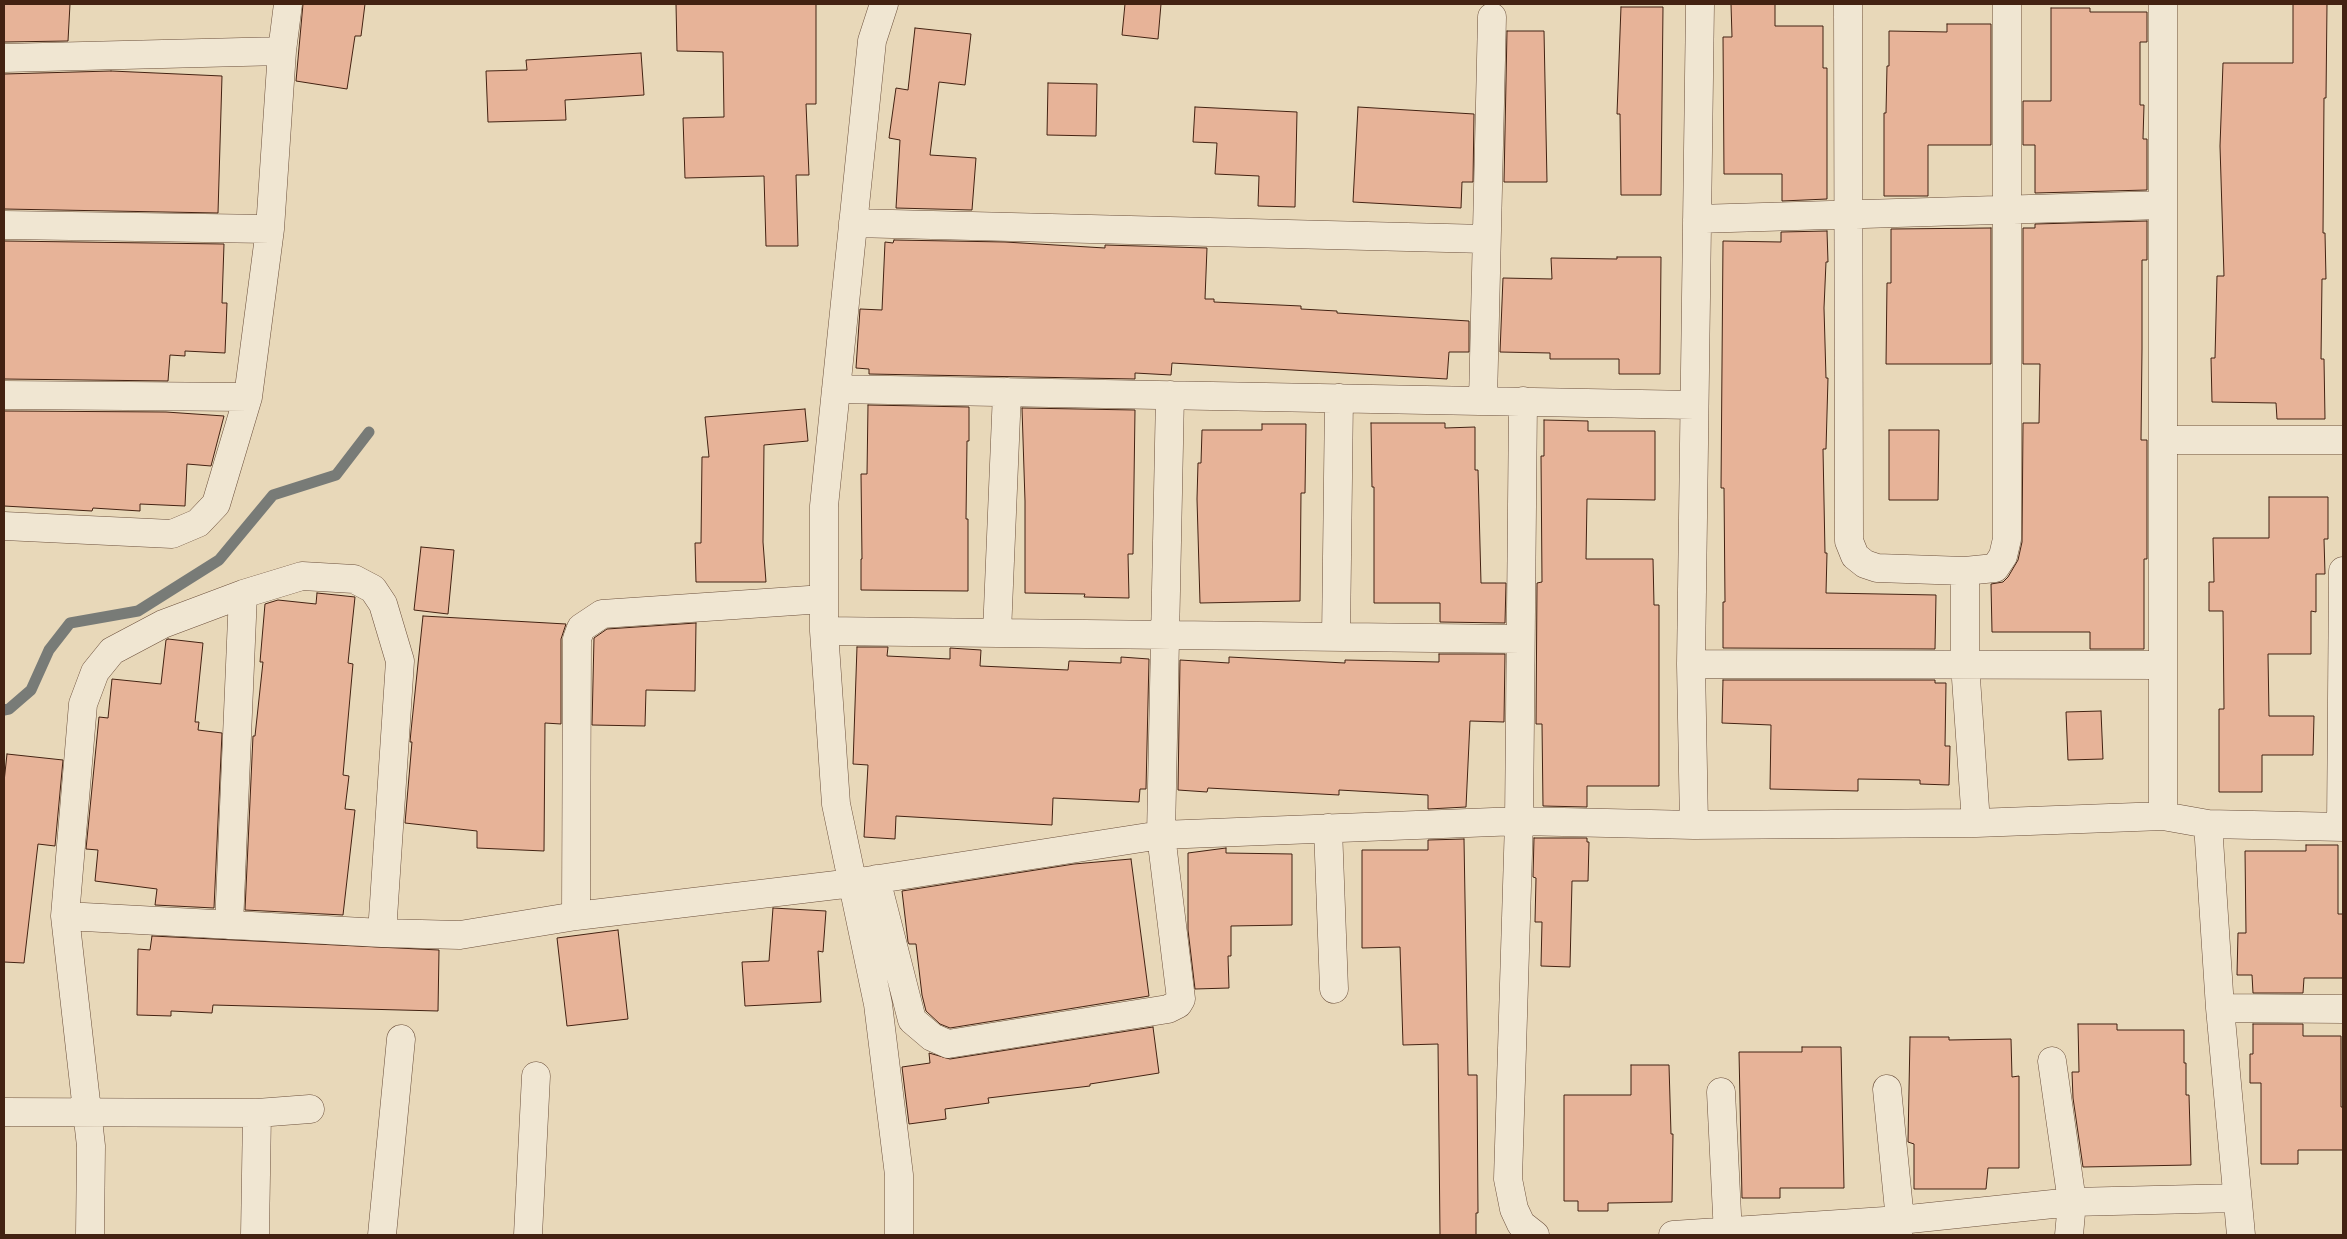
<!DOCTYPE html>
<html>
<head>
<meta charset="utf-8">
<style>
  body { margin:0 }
  #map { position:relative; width:2347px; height:1239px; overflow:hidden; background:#e8d8b9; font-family:"IM FELL DW Pica",serif }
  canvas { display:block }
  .frame { position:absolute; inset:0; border:5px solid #432212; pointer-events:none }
</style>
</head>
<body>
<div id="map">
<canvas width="2347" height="1239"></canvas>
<div class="frame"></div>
</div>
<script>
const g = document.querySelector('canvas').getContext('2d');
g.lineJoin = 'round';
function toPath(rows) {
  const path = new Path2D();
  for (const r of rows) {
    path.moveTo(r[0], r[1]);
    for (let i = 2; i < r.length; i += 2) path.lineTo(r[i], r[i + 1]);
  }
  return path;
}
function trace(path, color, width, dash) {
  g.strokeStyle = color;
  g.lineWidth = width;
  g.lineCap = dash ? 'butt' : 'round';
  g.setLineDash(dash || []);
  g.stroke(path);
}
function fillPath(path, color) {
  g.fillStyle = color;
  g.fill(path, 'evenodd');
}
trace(toPath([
  [4,710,9,709,31,690,49,650,70,623,138,611,219,560,273,495,336,475,369,432]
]), '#787b77', 11);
const building = toPath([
  [4,4,70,4,68,41,4,42,4,4],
  [303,4,365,4,361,36,355,36,347,89,296,81,303,4],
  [676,4,816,4,816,104,806,104,809,175,796,175,798,246,766,246,764,176,685,178,683,118,724,117,723,52,677,51,676,4],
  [1125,4,1161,4,1158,39,1122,35,1125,4],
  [1731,4,1775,4,1775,26,1823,26,1823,68,1827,68,1827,199,1782,201,1782,174,1724,174,1723,37,1732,37,1731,4],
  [2293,4,2327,4,2326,98,2324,98,2323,233,2325,233,2326,279,2322,279,2321,359,2324,359,2325,419,2277,419,2276,403,2212,402,2211,358,2215,358,2217,276,2224,276,2220,146,2223,63,2293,63,2293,4],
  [1621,7,1663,7,1661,195,1621,195,1620,114,1617,114,1621,7],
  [2051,8,2090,8,2090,12,2147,12,2147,42,2140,42,2140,105,2144,105,2143,139,2147,139,2147,190,2035,193,2035,145,2023,145,2023,101,2051,101,2051,8],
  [1947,24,1991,24,1991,145,1928,145,1928,196,1884,196,1884,113,1886,113,1887,66,1889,66,1889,31,1947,32,1947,24],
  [915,28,971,34,965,85,939,82,930,155,976,158,972,210,896,208,900,140,889,138,896,88,908,90,915,28],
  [1507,31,1544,31,1547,182,1504,182,1507,31],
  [641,53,644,95,565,100,566,120,488,122,486,71,527,70,526,60,641,53],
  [111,71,222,76,218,213,4,209,4,74,111,71],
  [1048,83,1097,84,1096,136,1047,135,1048,83],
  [1195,107,1297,112,1295,207,1258,206,1259,176,1215,174,1217,143,1193,142,1195,107],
  [1358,107,1474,114,1473,182,1462,182,1461,208,1353,202,1358,107],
  [2147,221,2147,260,2142,260,2142,349,2141,440,2147,440,2147,559,2144,559,2144,649,2090,649,2090,632,1992,632,1991,584,2003,582,2008,577,2018,560,2022,542,2023,423,2039,423,2040,364,2023,364,2023,228,2035,228,2035,224,2147,221],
  [1991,228,1991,364,1886,364,1887,283,1891,283,1891,229,1991,228],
  [1827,231,1828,262,1826,262,1824,308,1826,378,1828,378,1826,449,1823,449,1825,553,1827,553,1826,593,1936,595,1935,649,1723,648,1723,602,1725,602,1724,488,1721,488,1723,241,1781,242,1781,232,1827,231],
  [894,240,1005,242,1105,248,1105,245,1207,248,1205,299,1214,299,1214,302,1301,306,1301,309,1337,311,1337,313,1469,321,1469,352,1449,352,1447,379,1172,363,1171,375,1135,373,1135,379,869,374,869,369,856,368,860,309,882,310,885,242,893,243,894,240],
  [4,241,224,244,222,303,227,303,225,353,185,351,185,356,170,355,168,381,4,379,4,241],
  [1617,257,1661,257,1660,374,1619,374,1619,359,1550,359,1550,353,1500,352,1503,278,1552,279,1551,258,1617,259,1617,257],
  [868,405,969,407,969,441,967,441,966,519,968,519,968,591,861,590,861,559,862,559,861,474,867,474,868,405],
  [1022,408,1135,410,1133,554,1128,554,1129,598,1084,597,1085,594,1025,593,1025,501,1022,408],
  [805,409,808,441,764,445,763,542,766,582,696,582,695,543,701,543,702,457,709,457,705,417,805,409],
  [4,411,166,412,224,416,211,466,187,464,185,506,140,504,140,511,93,508,92,511,4,506,4,411],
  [1544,420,1588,421,1588,431,1655,431,1655,500,1587,499,1586,559,1653,559,1654,605,1659,605,1659,786,1587,786,1587,807,1543,806,1542,724,1536,724,1537,583,1542,582,1541,456,1544,456,1544,420],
  [1371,423,1445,423,1445,428,1475,427,1475,470,1478,470,1481,583,1506,583,1505,623,1440,622,1440,603,1374,603,1374,487,1372,487,1371,423],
  [1262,424,1306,424,1305,493,1301,493,1300,601,1200,603,1197,499,1198,463,1201,463,1202,430,1262,430,1262,424],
  [1889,430,1939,430,1938,500,1889,500,1889,430],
  [2269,497,2328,497,2328,539,2324,539,2325,574,2316,574,2316,612,2311,611,2311,654,2268,654,2269,716,2314,716,2313,755,2262,755,2262,792,2219,792,2219,709,2224,709,2223,611,2209,611,2209,582,2214,582,2213,538,2269,538,2269,497],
  [421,547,454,550,448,614,414,610,421,547],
  [317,593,355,597,348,663,353,664,343,775,349,776,345,809,355,810,343,915,245,910,253,736,255,736,263,662,260,662,265,604,278,600,316,604,317,593],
  [423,616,566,624,561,639,561,724,545,723,544,851,477,848,477,831,405,823,412,742,410,742,411,731,423,616],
  [696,623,695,691,646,690,645,726,592,725,594,638,607,629,696,623],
  [168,639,203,643,195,722,199,722,198,730,222,733,214,908,155,905,157,889,95,881,98,850,86,849,99,717,108,718,112,679,161,684,166,640,168,639],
  [857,647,888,647,887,656,950,659,950,648,981,650,980,666,1068,670,1069,661,1121,663,1121,657,1149,659,1146,789,1140,789,1139,802,1053,798,1052,825,896,816,895,839,864,837,868,765,853,764,857,647],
  [1439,654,1505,654,1504,722,1470,721,1466,807,1428,809,1428,795,1339,790,1339,795,1208,788,1207,792,1178,790,1180,660,1229,663,1229,657,1345,663,1345,660,1439,662,1439,654],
  [1723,680,1935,680,1935,683,1946,683,1945,746,1950,746,1949,785,1920,784,1920,780,1858,779,1858,791,1770,789,1771,725,1722,723,1723,680],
  [2101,711,2103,759,2068,760,2066,712,2101,711],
  [7,754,63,760,55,846,38,844,24,963,4,962,4,782,7,754],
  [1534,838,1587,838,1587,842,1589,842,1588,881,1572,881,1570,967,1541,966,1542,922,1535,922,1536,878,1533,877,1534,838],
  [1464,839,1468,1075,1477,1075,1478,1213,1476,1213,1476,1235,1440,1235,1438,1044,1403,1045,1400,947,1362,948,1362,850,1428,850,1428,840,1464,839],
  [2306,845,2338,845,2338,914,2343,914,2343,978,2304,978,2303,993,2253,993,2252,975,2237,975,2238,933,2246,933,2245,851,2306,851,2306,845],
  [1226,848,1226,853,1292,854,1292,925,1231,926,1231,956,1228,956,1229,988,1195,989,1188,930,1188,853,1226,848],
  [1131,859,1149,996,950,1028,940,1024,926,1011,922,995,916,944,909,944,908,942,902,891,1074,864,1131,859],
  [773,908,826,911,823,952,818,951,821,1002,745,1006,742,962,769,961,773,908],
  [618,930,628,1019,567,1026,557,938,618,930],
  [152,936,439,950,438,1011,213,1005,212,1013,171,1011,171,1016,137,1015,138,949,150,950,152,936],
  [2078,1024,2117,1024,2117,1030,2184,1030,2184,1063,2186,1063,2186,1095,2189,1095,2191,1165,2083,1167,2073,1098,2072,1072,2079,1072,2078,1024],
  [2253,1024,2303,1024,2303,1036,2341,1036,2341,1107,2343,1107,2343,1150,2298,1150,2298,1164,2261,1164,2261,1083,2250,1083,2250,1054,2253,1054,2253,1024],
  [1153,1027,1159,1073,1090,1084,1090,1086,988,1098,989,1103,945,1109,946,1119,909,1124,902,1067,930,1063,929,1053,950,1059,1153,1027],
  [1910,1037,1949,1037,1949,1040,2011,1039,2012,1077,2019,1076,2019,1168,1988,1168,1986,1189,1914,1189,1914,1144,1908,1142,1910,1037],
  [1802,1047,1841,1047,1844,1188,1780,1188,1780,1198,1742,1198,1739,1052,1802,1052,1802,1047],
  [1631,1065,1669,1065,1671,1134,1673,1134,1672,1202,1608,1203,1608,1211,1578,1211,1578,1201,1564,1201,1564,1095,1631,1095,1631,1065]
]);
fillPath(building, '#e7b398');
trace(building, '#432212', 1);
const minor = toPath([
  [884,4,872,41,824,506,824,631,836,804,878,1004,899,1175,899,1235],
  [1848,4,1849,541,1855,556,1865,564,1877,568,1965,571,1995,568,2003,556,2007,539,2007,4],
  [2163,4,2163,816],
  [4,58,282,51],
  [1697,219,2163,205],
  [853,223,1486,239],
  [4,225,270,229],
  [836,389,1694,405],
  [4,395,248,397],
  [1483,401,1492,17],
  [1523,401,1519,821,1508,1179,1514,1209,1521,1224,1535,1235],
  [2163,440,2343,440],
  [4,526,172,534,198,523,216,504,248,397,270,229,282,51,288,4],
  [1965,571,1965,664,1976,823],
  [824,599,602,614,581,628,577,639,576,916,853,883,1161,835,1519,821,1694,825,1976,823,2163,816,2208,824,2343,827],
  [824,631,1520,639],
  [997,633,1007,392],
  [1336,637,1339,398],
  [1691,664,2163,665],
  [2208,824,2220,1008,2241,1235],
  [1694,825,1691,664,1700,4],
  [2341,827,2343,571],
  [1328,828,1334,989],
  [876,879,912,1020,932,1037,948,1044,1168,1009,1178,1004,1181,999,1161,835,1170,395],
  [65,916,382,933,460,935,576,916],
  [229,925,243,594],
  [2220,1008,2343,1009],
  [2052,1061,2072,1202,2069,1235],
  [1887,1089,1900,1220,1898,1235],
  [1721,1092,1728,1235],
  [4,1112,257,1113,310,1109],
  [90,1235,91,1146,65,916,83,704,95,672,112,651,163,624,243,594,302,576,354,579,373,589,383,604,400,661,382,933],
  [255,1235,257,1113],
  [382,1235,401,1039],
  [528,1235,536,1076],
  [1673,1235,1900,1220,2072,1202,2237,1198]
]);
trace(minor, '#6c503c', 29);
trace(minor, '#f0e6d2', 28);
</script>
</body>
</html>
